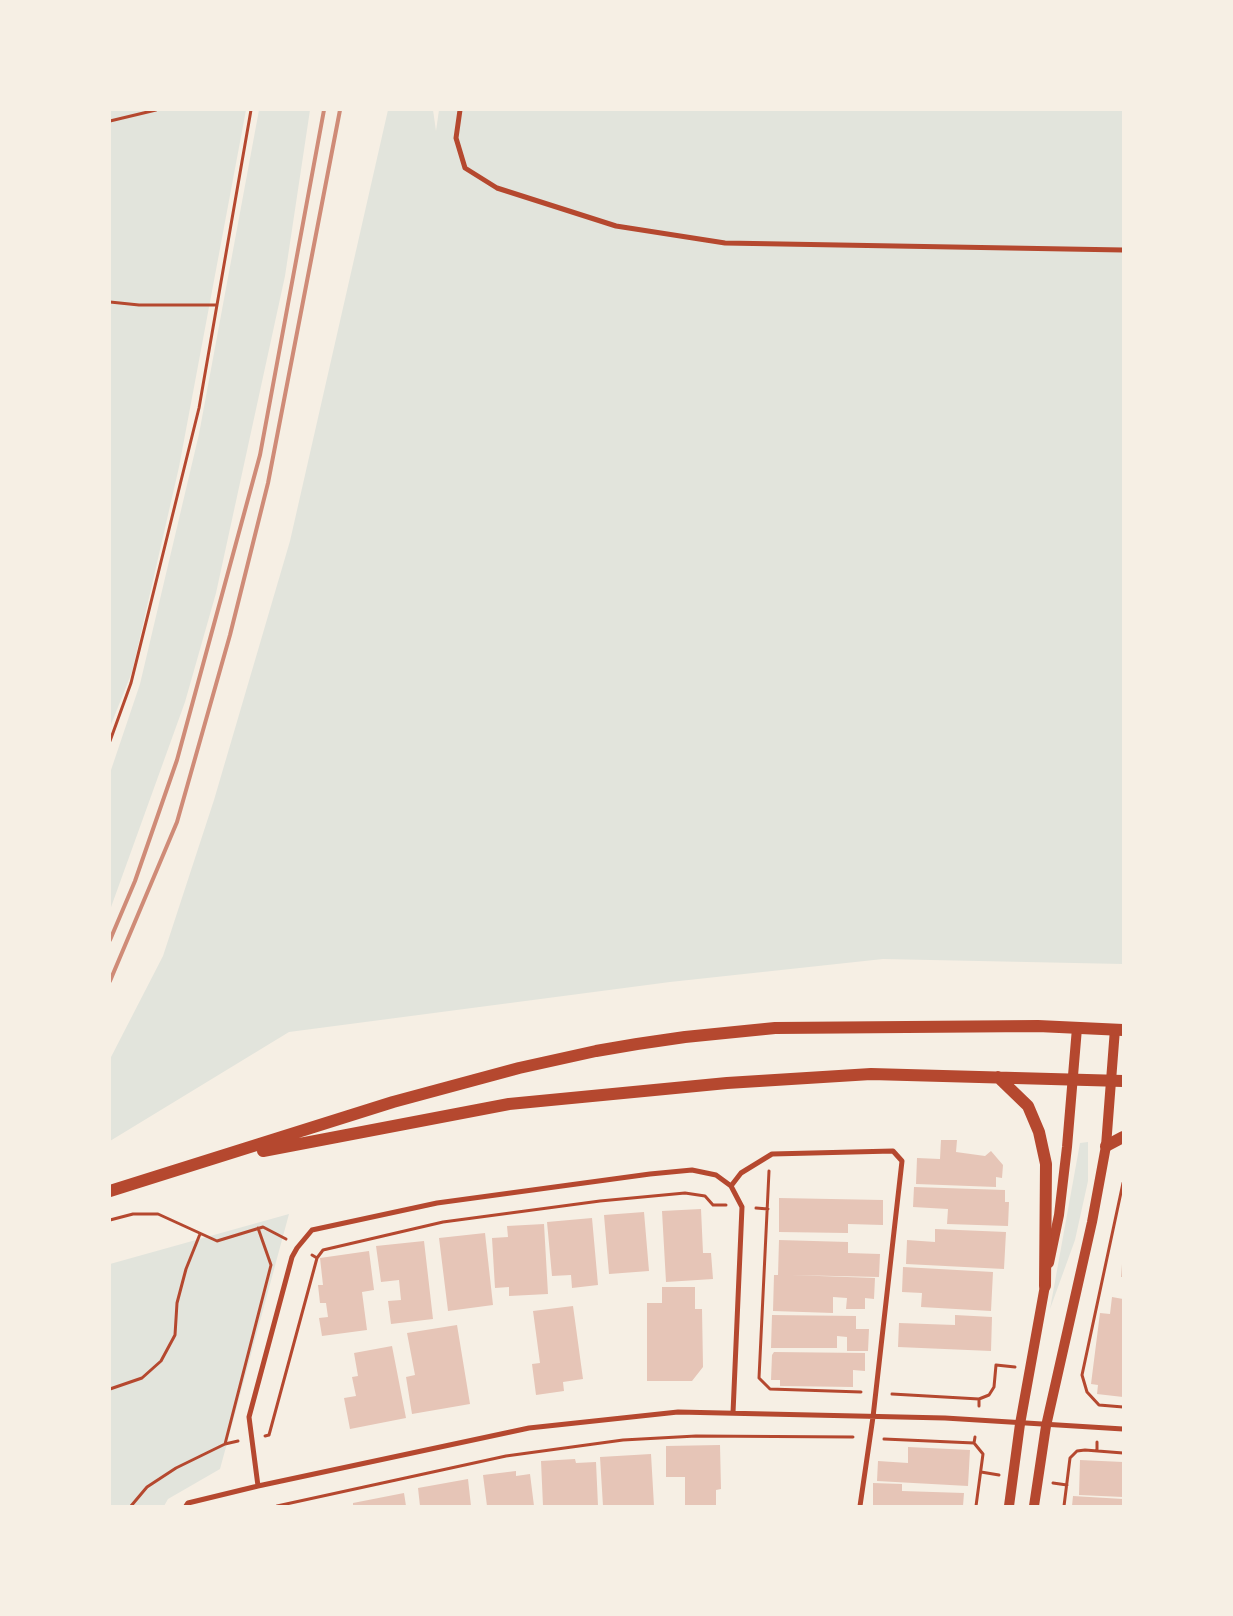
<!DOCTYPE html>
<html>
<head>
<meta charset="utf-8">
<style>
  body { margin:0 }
  #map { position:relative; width:1233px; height:1616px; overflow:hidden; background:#f6efe4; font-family:"Space Grotesk",sans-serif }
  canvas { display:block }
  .frame { position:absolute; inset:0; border:111px solid #f6efe4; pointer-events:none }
</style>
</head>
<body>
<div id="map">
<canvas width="1233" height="1616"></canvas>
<div class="frame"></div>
</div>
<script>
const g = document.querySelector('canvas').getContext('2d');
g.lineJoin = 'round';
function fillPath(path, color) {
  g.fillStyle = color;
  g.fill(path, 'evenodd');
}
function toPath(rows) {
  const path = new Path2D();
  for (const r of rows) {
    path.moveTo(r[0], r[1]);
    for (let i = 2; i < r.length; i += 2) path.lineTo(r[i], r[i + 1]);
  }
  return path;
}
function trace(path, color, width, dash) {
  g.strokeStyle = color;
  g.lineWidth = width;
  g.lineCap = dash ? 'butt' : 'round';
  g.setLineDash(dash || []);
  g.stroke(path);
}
fillPath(toPath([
  [110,110,246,110,179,467,132,672,110,727],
  [259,110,310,110,285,276,216,593,185,702,110,910,110,773,140,684,199,434],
  [388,110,433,110,436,131,439,110,1123,110,1123,964,883,959,670,982,289,1032,110,1141,110,1059,163,956,214,800,290,541],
  [1088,1142,1088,1181,1075,1240,1050,1309,1080,1143],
  [289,1214,220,1469,168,1499,164,1506,110,1506,110,1264]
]), '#e2e4dc');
fillPath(toPath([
  [941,1140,957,1140,956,1152,985,1156,991,1151,1003,1165,1002,1178,996,1177,996,1187,916,1184,917,1158,940,1159],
  [914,1187,1005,1190,1005,1202,1009,1202,1008,1226,947,1224,948,1209,913,1207],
  [779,1198,883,1200,883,1225,848,1224,848,1233,779,1232],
  [701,1209,703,1253,711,1253,713,1279,666,1282,662,1211],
  [644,1212,649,1271,609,1274,604,1215],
  [592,1218,598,1285,572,1288,571,1275,552,1276,547,1222],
  [544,1224,548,1294,509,1296,509,1287,495,1288,492,1238,508,1237,507,1226],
  [935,1229,1006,1232,1004,1269,906,1264,907,1240,935,1242],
  [485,1233,493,1305,448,1311,439,1238],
  [779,1240,848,1242,848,1253,880,1254,879,1277,791,1275,875,1278,874,1299,865,1298,865,1309,846,1309,847,1298,833,1297,833,1313,773,1311,774,1275,778,1275],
  [424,1241,433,1319,391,1324,388,1301,401,1300,399,1280,381,1282,376,1246],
  [369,1251,374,1290,362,1292,367,1330,322,1336,319,1318,328,1317,326,1303,320,1303,318,1285,323,1285,320,1258],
  [1122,1264,1123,1264,1123,1277,1121,1277],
  [903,1267,993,1272,991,1311,921,1307,922,1293,902,1292],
  [662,1287,695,1287,695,1309,702,1309,703,1367,692,1381,647,1381,647,1303,662,1303],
  [1112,1297,1123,1299,1123,1397,1097,1394,1098,1385,1091,1384,1100,1313,1110,1314],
  [573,1306,583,1379,563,1382,564,1391,536,1395,532,1364,540,1363,533,1311],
  [772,1315,856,1316,856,1329,869,1329,868,1351,847,1351,847,1337,837,1336,837,1348,771,1348],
  [955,1315,992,1317,991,1351,898,1347,899,1323,955,1325],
  [457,1325,470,1404,412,1414,406,1377,415,1375,407,1333],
  [392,1346,406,1418,350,1429,344,1398,356,1396,352,1377,358,1376,354,1353],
  [774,1352,865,1353,865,1371,853,1370,853,1387,780,1386,780,1380,771,1380,772,1355],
  [720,1445,721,1489,716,1490,716,1506,685,1506,685,1477,666,1477,666,1446],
  [908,1447,970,1450,968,1486,877,1481,878,1461,908,1463],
  [651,1454,654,1506,603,1506,600,1457],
  [575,1459,576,1463,596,1462,598,1506,543,1506,541,1461],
  [1080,1460,1123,1462,1123,1497,1079,1495],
  [516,1471,516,1476,530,1474,534,1506,487,1506,483,1475],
  [468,1479,471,1506,420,1506,418,1488],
  [873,1483,902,1484,902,1491,964,1493,963,1506,873,1506],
  [404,1493,406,1506,353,1506,353,1503],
  [1073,1496,1123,1499,1123,1506,1072,1506]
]), '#e6c5b7');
trace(toPath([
  [110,121,156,110],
  [110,302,139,305,217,305],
  [110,741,131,683,199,408,251,110],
  [769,1171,759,1378,770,1389,861,1392],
  [1123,1183,1082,1375,1087,1392,1099,1405,1123,1407],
  [756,1208,768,1209],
  [110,1220,133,1214,158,1214,217,1241,263,1227,286,1239],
  [317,1258,323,1250,443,1222,600,1201,685,1193,705,1196,713,1205,726,1205],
  [110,1389,142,1378,161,1361,175,1335,177,1303,186,1269,200,1234],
  [892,1394,979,1399],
  [979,1406,979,1399,989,1395,994,1387,996,1365,1015,1367],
  [265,1436,269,1435,317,1258,312,1255],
  [884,1439,974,1443,983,1454,976,1506],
  [974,1443,975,1437],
  [225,1444,271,1265,258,1228],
  [1097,1451,1097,1442],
  [981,1472,999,1475],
  [1053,1483,1067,1485],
  [131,1506,147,1487,176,1468,225,1444,238,1441],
  [277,1506,506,1456,623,1440,696,1436,853,1437],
  [1064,1506,1070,1458,1077,1451,1085,1450,1123,1453]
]), '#b5482f', 3);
trace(toPath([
  [460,110,456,138,465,168,497,188,616,226,725,243,1123,250],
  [731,1186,741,1173,772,1154,893,1151,902,1161,873,1417,860,1506],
  [258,1486,249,1417,292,1257,297,1248,312,1230,437,1203,650,1174,692,1170,716,1175,731,1186,742,1207,733,1413],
  [186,1506,188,1503,258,1486,529,1428,678,1412,945,1418,1123,1429]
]), '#b5482f', 5);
trace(toPath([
  [1049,1263,1059,1215,1067,1147,1077,1028],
  [1009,1506,1020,1424,1046,1280],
  [1034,1506,1046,1426,1092,1222,1106,1146,1115,1029]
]), '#b5482f', 10);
trace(toPath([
  [998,1077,1028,1106,1039,1132,1046,1164,1045,1286],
  [1106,1146,1123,1137],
  [263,1151,509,1104,727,1083,871,1074,1123,1081],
  [110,1191,393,1102,519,1068,596,1051,637,1044,685,1037,775,1028,1038,1026,1123,1030]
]), '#b5482f', 12);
trace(toPath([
  [110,940,135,881,177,760,260,455,324,110],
  [110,981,177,822,230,635,268,483,340,110]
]), '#cf8b77', 4);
</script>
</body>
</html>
